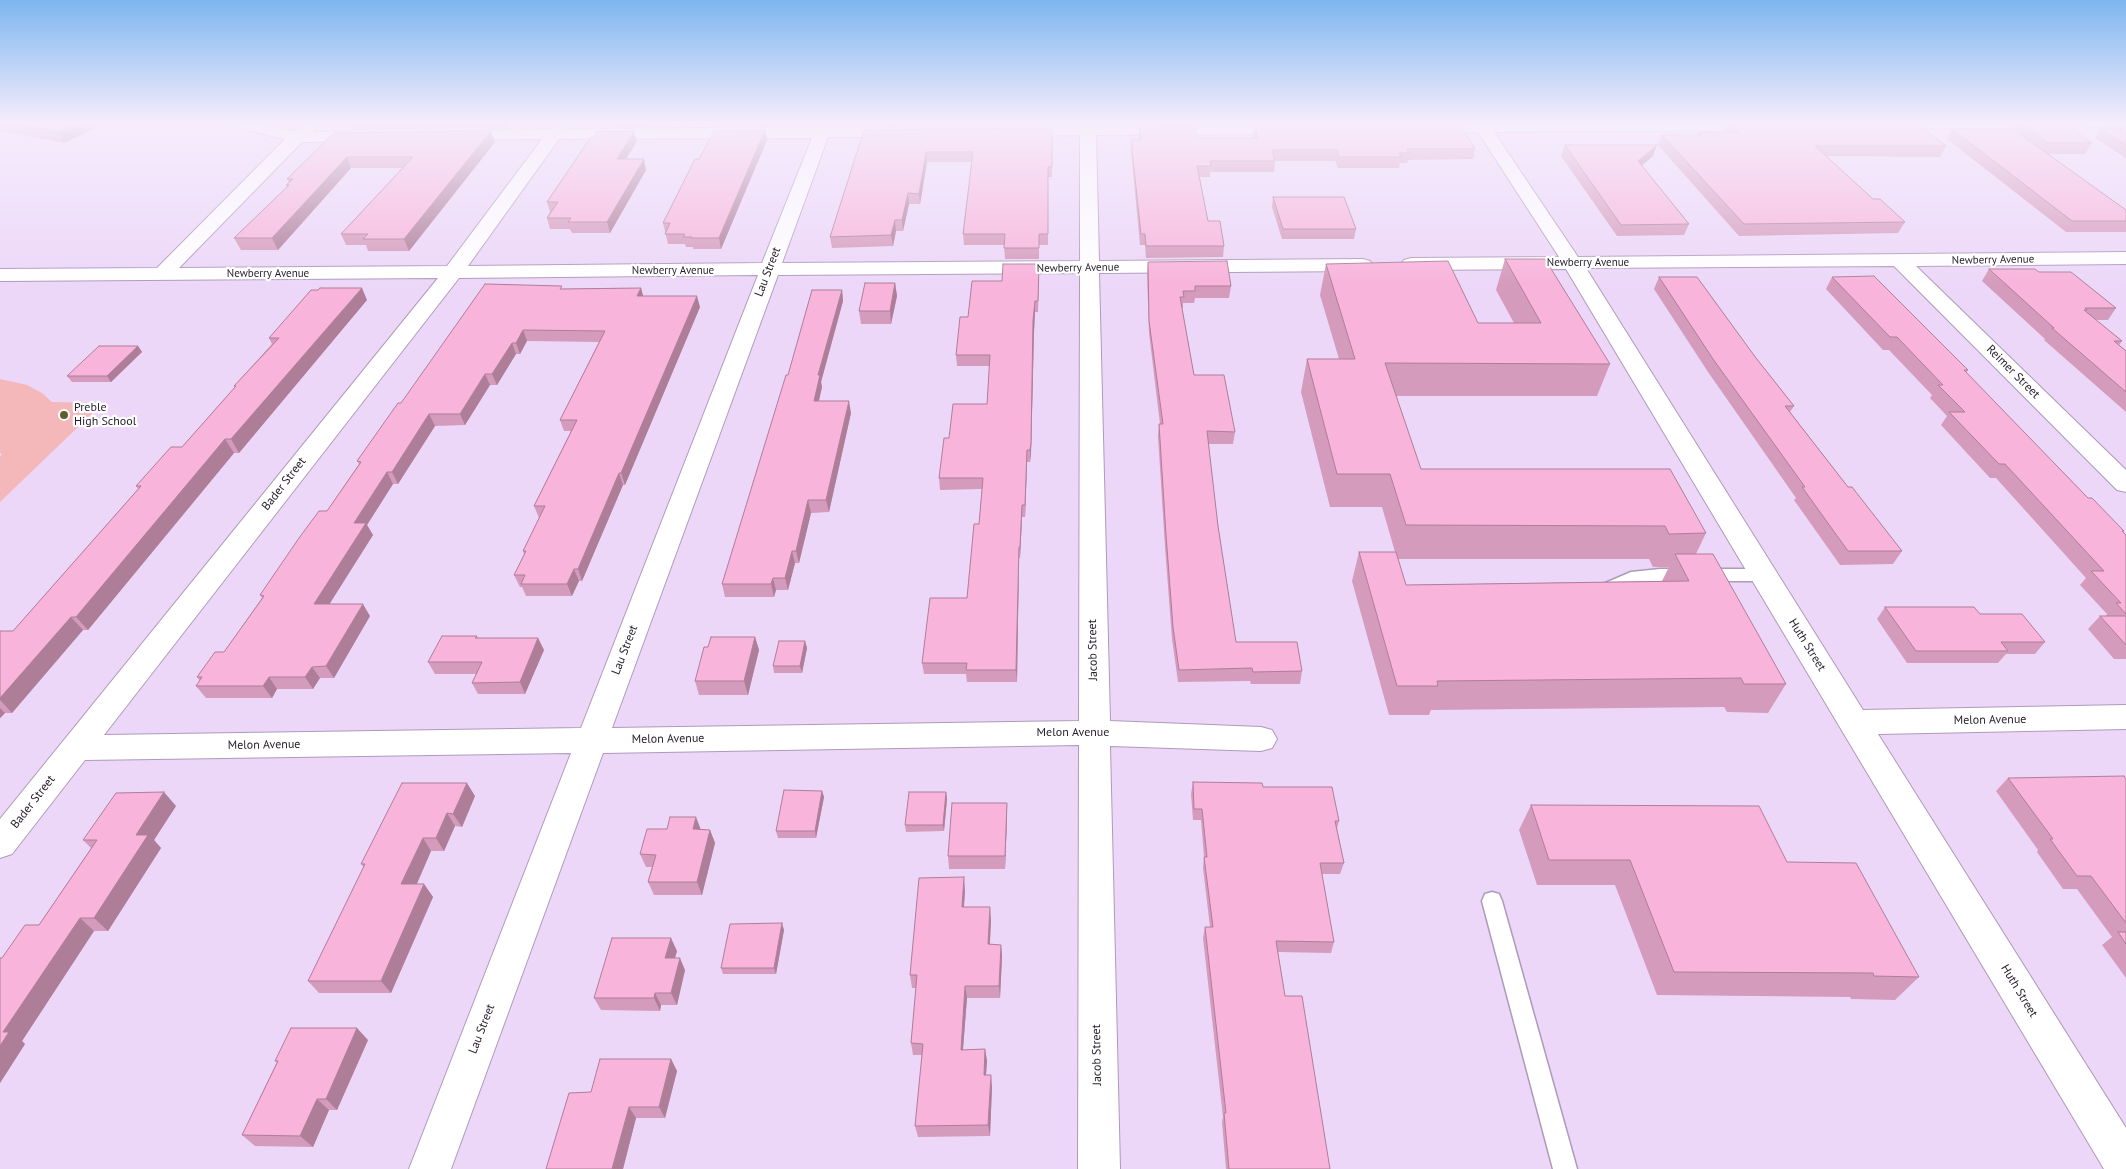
<!DOCTYPE html>
<html>
<head>
<meta charset="utf-8">
<style>
  body { margin:0 }
  canvas { display:block; background:#ecd7f8 }
</style>
</head>
<body>
<canvas width="2126" height="1169"></canvas>
<script>
const g = document.querySelector('canvas').getContext('2d');
g.lineJoin = 'round';
function fillPath(path, color) {
  g.fillStyle = color;
  g.fill(path, 'evenodd');
}
function toPath(rows) {
  const path = new Path2D();
  for (const r of rows) {
    path.moveTo(r[0], r[1]);
    for (let i = 2; i < r.length; i += 2) path.lineTo(r[i], r[i + 1]);
  }
  return path;
}
function trace(path, color, width, dash) {
  g.strokeStyle = color;
  g.lineWidth = width;
  g.lineCap = dash ? 'butt' : 'round';
  g.setLineDash(dash || []);
  g.stroke(path);
}
function label(font, color, halo, rows, align = 'center') {
  g.font = font + ' "PT Sans",sans-serif';
  g.lineWidth = 4.5;
  g.setLineDash([]);
  g.textBaseline = 'middle';
  g.strokeStyle = halo;
  g.fillStyle = color;
  for (const [text, x, y, turn = 0] of rows) {
    g.save();
    g.translate(x, y);
    g.rotate((+turn || 0) * Math.PI / 180);
    g.textAlign = isNaN(turn) ? turn : align;
    if (halo) g.strokeText(text, 0, 0);
    g.fillText(text, 0, 0);
    g.restore();
  }
}
fillPath(toPath([
  [0,379,27,385,42,393,52,402,103,403,0,502,0,457,2,454,0,453]
]), '#f4b7ba');
const lane = toPath([
  [1660,569,1764,569,1770,571,1772,575,1770,579,1764,581,1639,581,1602,597,1596,595,1594,591,1596,587,1631,572,1660,569],
  [1492,892,1499,894,1502,901,1577,1169,1553,1169,1482,901,1485,894,1492,892]
]);
const street = toPath([
  [222,122,250,122,294,131,303,124,309,122,315,124,317,127,313,132,367,131,373,132,375,136,373,140,367,141,302,142,179,268,447,266,542,139,455,140,449,139,447,135,449,131,550,129,555,122,568,122,570,124,566,129,822,127,908,128,910,132,908,136,902,137,828,137,782,263,1080,261,1080,135,1015,136,1009,135,1007,131,1009,127,1088,125,1298,126,1300,129,1298,132,1292,134,1096,135,1099,261,1363,259,1370,261,1373,265,1370,269,1363,271,1099,273,1110,721,1261,727,1272,730,1277,739,1272,748,1261,751,1110,746,1120,1169,1078,1169,1079,745,603,753,451,1169,409,1169,571,753,85,760,12,854,0,858,0,819,438,278,0,281,0,269,157,268,285,139,224,125,222,122],
  [812,138,762,263,468,266,559,139,812,138],
  [1080,273,1079,721,612,728,778,275,1080,273],
  [758,275,581,728,104,735,459,278,758,275],
  [1595,122,1770,122,1772,125,1770,128,1764,130,1494,132,1578,257,2126,252,2126,264,1916,266,2126,470,2126,492,2117,490,1894,266,1586,268,1863,710,2126,705,2126,729,1878,734,2126,1128,2126,1169,2104,1169,1566,269,1411,270,1404,268,1401,264,1404,260,1411,258,1559,257,1478,132,1425,133,1419,131,1417,128,1419,125,1595,122],
  [1874,122,2126,122,2126,127,1880,129,1874,127,1872,124,1874,122]
]);
trace(lane, '#ae9ab9', 3);
trace(street, '#ae9ab9', 2);
fillPath(lane, '#fff');
fillPath(street, '#fff');
fillPath(toPath([
  [0,122,103,122,105,124,64,143,0,131],
  [350,122,512,122,506,128,353,130],
  [609,122,648,122,645,128,610,128],
  [722,122,775,122,773,126,723,127],
  [869,122,1053,122,1053,124,870,126],
  [1137,122,1192,122,1192,123,1137,124],
  [1249,122,1395,122,1250,123],
  [1728,122,1946,146,1940,157,1827,156,1873,199,1905,222,1898,233,1739,236,1658,145,1662,135,1697,135,1698,132,1724,132],
  [2012,122,2061,122,2092,143,2085,154,2048,154,2126,210,2126,232,2066,232,1947,139,1952,129,2008,129],
  [1254,125,1475,149,1473,159,1408,160,1407,163,1400,163,1399,168,1338,168,1335,161,1275,161,1274,172,1210,172,1210,177,1200,177,1208,221,1224,246,1223,257,1146,258,1145,245,1140,245,1131,151,1131,140,1139,140,1139,126,1197,138,1254,138,1253,136],
  [1052,128,1052,177,1048,177,1048,245,1039,245,1039,259,1005,259,1004,245,964,245,963,234,972,162,927,162,920,204,909,204,903,231,896,231,893,246,832,248,830,237,864,130],
  [2101,129,2126,129,2126,158,2095,138],
  [765,130,767,140,721,249,693,249,693,247,686,247,685,244,668,244,663,223,699,159],
  [334,133,495,142,409,251,368,251,366,245,346,245,341,234,402,168,351,168,278,250,241,250,234,238,287,187,286,185,289,182,287,179],
  [637,141,626,159,646,170,610,233,572,233,570,229,550,229,547,218,550,212,547,202],
  [1565,145,1653,156,1642,165,1689,224,1684,235,1617,236,1561,156],
  [1273,197,1356,229,1354,239,1282,239,1272,207],
  [1505,259,1610,364,1597,396,1396,396,1421,469,1706,533,1696,554,1786,684,1768,713,1727,712,1724,707,1431,710,1429,715,1389,715,1352,581,1359,552,1395,552,1382,507,1330,507,1301,392,1307,359,1339,359,1320,295,1326,264,1478,323,1514,323,1496,290],
  [1398,559,1649,559,1653,567,1669,567,1662,581,1406,585],
  [1148,262,1231,286,1229,298,1195,298,1194,303,1183,303,1183,308,1182,308,1194,375,1235,432,1233,444,1208,444,1218,526,1236,642,1302,671,1300,684,1251,684,1250,681,1178,682,1172,639,1165,547,1158,436,1159,424,1160,424,1149,333,1147,273],
  [1989,269,2039,272,2116,308,2108,320,2096,320,2122,341,2119,345,2126,351,2126,412,2044,340,2045,339,1982,281],
  [1039,274,1038,312,1035,312,1034,332,1031,454,1030,462,1027,462,1025,517,1022,517,1020,558,1019,558,1017,682,967,682,966,674,924,674,922,663,967,598,979,524,982,489,940,490,939,478,949,438,987,404,990,366,957,366,956,355,968,317,1002,281],
  [1659,277,1756,358,1794,406,1790,412,1848,487,1902,551,1893,564,1840,565,1794,500,1796,498,1708,372,1654,289],
  [1832,277,1968,370,1966,373,2088,498,2124,531,2123,532,2126,535,2126,659,2114,659,2088,629,2100,616,2106,616,2107,614,2080,585,2086,578,1996,478,1990,478,1941,425,1947,416,1930,398,1932,395,1889,350,1883,350,1826,289],
  [895,283,897,296,891,324,861,324,859,311],
  [641,288,643,296,700,307,625,485,623,485,582,581,579,581,572,596,526,596,522,587,520,587,514,575,524,554,523,551,539,518,534,506,571,431,564,431,560,420,599,342,527,341,520,354,516,354,497,385,490,385,465,425,435,426,398,484,393,484,367,525,373,535,329,604,370,616,334,678,320,678,313,689,277,689,272,698,206,698,196,686,200,681,197,677,224,652,262,598,260,595,327,511,359,464,357,461,401,403,563,289],
  [842,290,843,301,821,382,822,387,819,401,851,413,829,512,811,513,799,563,795,563,788,590,776,590,774,597,725,597,722,584,788,375],
  [367,300,239,453,234,453,88,630,83,630,12,713,5,713,0,718,0,631,13,631,138,489,136,486,182,447,235,387,234,386,272,344,269,338],
  [138,346,142,352,111,382,72,382,67,376],
  [1885,607,1980,614,2045,642,2035,654,2006,654,1998,663,1907,663,1877,619],
  [477,636,478,638,538,638,544,650,525,694,478,694,472,683,476,674,435,674,428,662],
  [755,637,759,650,748,695,699,695,695,681,708,647],
  [805,641,807,648,802,673,774,673,773,666],
  [2008,778,2126,779,2126,978,2102,945,2112,937,2077,889,2063,889,2037,852,2038,850,1996,791],
  [1193,782,1263,787,1339,821,1337,828,1344,863,1340,874,1322,874,1334,942,1331,953,1278,952,1285,996,1330,1169,1226,1169,1222,1122,1223,1117,1203,938,1205,927,1210,927,1203,868,1204,857,1201,820,1193,820,1191,794],
  [822,791,824,797,816,838,778,838,776,831],
  [946,792,947,799,944,831,906,832,905,825],
  [475,796,462,827,455,826,444,851,431,851,417,884,424,884,433,897,391,993,319,993,308,981,364,867,361,864],
  [1007,803,1007,817,1005,869,949,869,948,856],
  [1531,805,1787,862,1919,977,1895,1000,1851,999,1850,997,1657,995,1615,885,1537,885,1519,830],
  [176,806,154,840,161,848,108,931,94,931,22,1041,25,1044,0,1083,2,958,39,925,91,848,83,840],
  [700,829,710,830,715,843,702,895,654,895,648,882,652,867,646,867,640,854],
  [965,890,964,907,991,920,990,944,1001,945,1002,957,1000,998,967,998,963,1050,985,1049,987,1061,986,1075,992,1087,990,1136,918,1137,915,1126,922,1055,913,1055,911,1043,916,988,912,988,910,975],
  [784,930,776,974,723,974,721,968],
  [677,951,675,958,685,970,677,1005,661,1005,660,1011,601,1010,594,998],
  [368,1040,337,1110,329,1110,313,1147,255,1146,242,1135,277,1062,275,1061],
  [671,1059,677,1071,665,1118,636,1118,623,1169,546,1169,591,1092]
]), '#d59bbc');
fillPath(toPath([
  [80,122,103,122,105,124,64,143,57,132],
  [504,122,512,122,506,128],
  [643,122,648,122,645,128],
  [765,130,767,140,721,249,719,238],
  [491,131,495,142,409,251,404,239],
  [634,131,637,141,619,170,617,159],
  [1657,145,1653,156,1634,172,1638,161],
  [926,152,927,162,920,204,919,194],
  [347,157,351,168,278,250,272,238],
  [644,159,646,170,610,233,607,222],
  [908,193,909,204,903,231,902,220],
  [895,220,896,231,893,246,891,235],
  [895,283,897,296,891,324,890,311],
  [362,288,367,300,239,453,231,439],
  [641,288,644,299,637,296],
  [842,290,843,301,821,382,822,387,816,413,814,401,818,375],
  [697,296,700,307,625,485,621,473],
  [1035,301,1035,312,1034,332,1031,454,1030,462,1033,321],
  [523,330,527,341,520,354,516,343],
  [512,343,516,354,497,385,492,374],
  [138,346,142,352,111,382,107,376],
  [485,374,490,385,465,425,460,414],
  [849,401,851,413,829,512,826,500],
  [429,414,435,426,398,484,392,472],
  [225,439,234,453,88,630,76,617],
  [1027,450,1027,462,1025,517,1025,505],
  [387,472,393,484,367,525,373,535,322,616,314,604,354,523],
  [619,473,623,485,582,581,578,569],
  [808,500,811,513,799,563,796,551],
  [1022,505,1022,517,1020,558,1020,547],
  [1019,547,1019,558,1017,682,1016,670],
  [792,551,795,563,788,590,785,578],
  [574,569,579,581,572,596,567,584],
  [773,578,776,590,774,597,771,584],
  [363,604,370,616,334,678,326,666],
  [71,617,83,630,12,713,0,700,0,698],
  [755,637,759,650,748,695,744,681],
  [538,638,544,650,525,694,520,682],
  [805,641,807,648,802,673,800,666],
  [312,667,320,678,313,689,305,677],
  [269,677,277,689,272,698,263,686],
  [0,708,5,713,0,718],
  [467,783,475,796,462,827,453,814],
  [822,791,824,797,816,838,815,831],
  [164,792,176,806,154,840,161,848,108,931,94,918,136,835],
  [946,792,947,799,944,831,943,825],
  [1007,803,1007,817,1005,869,1005,856],
  [447,813,455,826,444,851,436,838],
  [696,817,701,830,693,829],
  [710,830,715,843,702,895,697,882],
  [423,838,431,851,411,897,401,884],
  [964,877,965,890,963,919,962,907],
  [424,884,433,897,391,993,381,981],
  [990,907,991,920,989,957,988,944],
  [80,918,94,931,22,1041,25,1044,0,1083,0,1046,3,1032],
  [782,923,784,930,776,974,774,968],
  [671,938,677,951,671,971,665,958],
  [1001,945,1002,957,1000,998,999,986],
  [680,958,685,970,677,1005,671,993],
  [965,986,967,998,962,1061,961,1050],
  [655,993,661,1005,660,1011,654,998],
  [357,1028,368,1040,337,1110,326,1099],
  [985,1049,987,1061,985,1087,984,1075],
  [671,1059,677,1071,665,1118,659,1107],
  [991,1075,992,1087,990,1136,988,1125],
  [317,1099,329,1110,313,1147,300,1136],
  [629,1107,636,1118,623,1169,612,1169]
]), '#ae7e99');
const building = toPath([
  [2,122,80,122,57,132,2,122],
  [1728,122,1915,122,1946,146,1815,146,1873,199,1880,199,1905,222,1744,224,1662,135,1701,135,1698,132,1739,132,1728,122],
  [2018,122,2061,122,2092,143,2048,143,2018,122],
  [1460,124,1475,149,1407,149,1409,153,1399,153,1401,157,1339,157,1337,150,1272,150,1275,161,1210,161,1211,166,1197,166,1208,221,1220,221,1224,246,1146,246,1145,234,1141,234,1131,140,1141,140,1139,126,1195,126,1197,138,1258,138,1254,125,1460,124],
  [1052,128,1052,167,1048,167,1048,234,1039,234,1039,248,1004,248,1005,234,963,234,973,152,926,152,919,194,908,193,902,220,895,220,891,235,830,237,864,130,1052,128],
  [1952,129,2013,129,2126,210,2126,221,2072,221,1952,129],
  [2101,129,2126,129,2126,145,2101,129],
  [765,130,719,238,691,238,692,237,683,237,685,234,665,234,670,223,663,223,695,159,699,159,714,131,765,130],
  [491,131,404,239,363,239,368,234,341,234,413,157,347,157,272,238,234,238,289,185,286,185,293,179,287,179,334,133,491,131],
  [598,131,634,131,617,159,644,159,607,222,568,222,571,218,547,218,558,202,547,202,591,137,594,137,598,131],
  [1565,145,1657,145,1638,161,1689,224,1621,225,1565,145],
  [1273,197,1344,197,1356,229,1283,229,1273,197],
  [1505,259,1545,259,1610,364,1385,363,1421,469,1670,469,1706,533,1669,534,1665,526,1406,525,1390,474,1337,474,1307,359,1355,359,1326,264,1448,261,1478,323,1541,323,1505,259],
  [1227,261,1231,286,1195,286,1195,291,1183,291,1184,297,1180,297,1194,375,1224,375,1235,432,1207,431,1218,526,1236,642,1297,642,1302,671,1253,672,1252,668,1179,670,1173,627,1166,535,1159,424,1163,424,1149,321,1148,262,1227,261],
  [1003,264,1039,264,1038,301,1035,301,1033,321,1031,443,1030,450,1027,450,1025,505,1022,505,1020,547,1019,547,1016,670,966,670,967,663,922,663,930,598,967,598,974,524,979,524,983,478,939,478,944,438,949,438,953,404,987,404,990,355,956,355,960,317,968,317,972,281,1002,281,1003,264],
  [1989,269,2035,269,2039,272,2071,272,2116,308,2085,308,2087,310,2084,310,2122,341,2114,341,2126,351,2126,392,2052,328,2054,328,1989,269],
  [1874,276,1968,370,1964,370,2088,498,2092,498,2124,531,2122,531,2126,535,2126,614,2116,603,2121,603,2091,571,2104,571,2005,464,1999,464,1949,412,1965,412,1938,385,1943,385,1897,337,1890,337,1832,277,1874,276],
  [1659,277,1697,277,1756,358,1794,406,1785,406,1848,487,1852,487,1902,551,1848,551,1802,487,1805,487,1713,359,1659,277],
  [865,283,895,283,890,311,859,311,865,283],
  [485,284,562,286,560,289,641,288,637,296,697,296,621,473,619,473,578,569,574,569,567,584,521,584,525,575,514,575,526,551,523,551,545,506,534,506,577,420,560,420,605,331,523,330,516,343,512,343,492,374,485,374,460,414,429,414,392,472,387,472,354,523,366,523,314,604,363,604,326,666,312,667,305,677,269,677,263,686,196,686,202,677,197,677,215,652,224,652,264,596,260,595,299,538,319,511,327,511,361,462,357,461,398,403,401,403,485,284],
  [320,288,362,288,231,439,225,439,76,617,71,617,0,698,0,631,13,631,141,486,136,486,171,447,182,447,236,386,234,386,279,338,269,338,311,290,318,290,320,288],
  [812,290,842,290,818,375,820,375,814,401,849,401,826,500,808,500,796,551,792,551,785,578,773,578,771,584,722,584,786,375,788,375,812,290],
  [99,346,138,346,107,376,67,376,99,346],
  [1359,552,1396,552,1406,585,1689,581,1675,554,1713,554,1786,684,1744,684,1741,678,1437,681,1438,686,1397,686,1359,552],
  [1885,607,1974,607,1980,614,2022,614,2045,642,2001,642,2008,651,1916,651,1885,607],
  [2100,616,2126,616,2126,645,2100,616],
  [442,636,477,636,475,638,538,638,520,682,472,683,482,662,428,662,442,636],
  [711,637,755,637,744,681,695,681,704,647,708,647,711,637],
  [779,641,805,641,800,666,773,666,779,641],
  [2124,776,2126,779,2126,923,2091,876,2077,876,2050,839,2053,839,2008,778,2124,776],
  [1193,782,1262,783,1263,787,1332,787,1339,821,1335,821,1344,863,1320,863,1334,942,1276,941,1285,996,1302,996,1330,1169,1229,1169,1224,1113,1226,1113,1205,927,1213,927,1204,857,1207,857,1202,809,1194,809,1193,782],
  [402,783,467,783,453,814,447,813,436,838,423,838,401,884,424,884,381,981,308,981,365,864,361,864,402,783],
  [784,790,822,791,815,831,776,831,784,790],
  [164,792,136,835,148,835,94,918,80,918,3,1032,9,1032,0,1046,0,958,2,958,25,925,39,925,97,840,83,840,116,793,164,792],
  [909,792,946,792,943,825,905,825,909,792],
  [952,803,1007,803,1005,856,948,856,952,803],
  [1531,805,1759,806,1787,862,1856,863,1919,977,1874,976,1873,973,1674,972,1630,860,1549,860,1531,805],
  [670,817,696,817,693,829,710,830,697,882,648,882,656,855,640,854,647,829,667,829,670,817],
  [964,877,962,907,990,907,988,944,1001,945,999,986,965,986,961,1050,985,1049,984,1075,991,1075,988,1125,915,1126,923,1044,911,1043,917,975,910,975,919,878,964,877],
  [782,923,774,968,721,968,730,924,782,923],
  [2118,932,2126,932,2126,944,2118,932],
  [612,938,671,938,665,958,680,958,671,993,655,993,654,998,594,998,612,938],
  [291,1028,357,1028,326,1099,317,1099,300,1136,242,1135,278,1061,275,1061,291,1028],
  [600,1059,671,1059,659,1107,629,1107,612,1169,546,1169,569,1093,591,1092,600,1059]
]);
fillPath(building, '#f8b4db');
trace(building, '#ae7e99', 1);
const sky = g.createLinearGradient(0, 0, 0, 285);
sky.addColorStop(0, '#7db6f0');
sky.addColorStop(0.43, '#f6edfc');
sky.addColorStop(1, '#f6edfc00');
g.fillStyle = sky;
g.fillRect(0, 0, 2126, 285);
for (const [x, y, r, color] of [
  [64,415,5,"#605e2b"]
]) {
  const dot = new Path2D();
  dot.arc(x, y, r, 0, 2 * Math.PI);
  g.fillStyle = color;
  g.fill(dot);
  trace(dot, '#fff', 2);
}
label('11px', '#241c28', '#fff', [
  ["Newberry Avenue",1993,260,-1],
  ["Newberry Avenue",1588,263],
  ["Newberry Avenue",1078,268,-1],
  ["Newberry Avenue",673,271],
  ["Newberry Avenue",268,274]
]);
label('12px', '#241c28', '#fff', [
  ["Lau Street",768,272,-69],
  ["Reimer Street",2013,372,45],
  ["Bader Street",284,484,-52],
  ["Huth Street",1807,645,58],
  ["Lau Street",625,650,-69],
  ["Jacob Street",1093,650,-91],
  ["Melon Avenue",1990,720,-1],
  ["Melon Avenue",1073,733],
  ["Melon Avenue",668,739,-1],
  ["Melon Avenue",264,745,-1],
  ["Bader Street",33,802,-52],
  ["Huth Street",2019,991,59],
  ["Lau Street",482,1029,-69],
  ["Jacob Street",1097,1055,-91]
]);
label('12px', '#241c28', '#fff', [
  ["Preble",74,408],
  ["High School",74,422]
], 'left');
</script>
</body>
</html>
